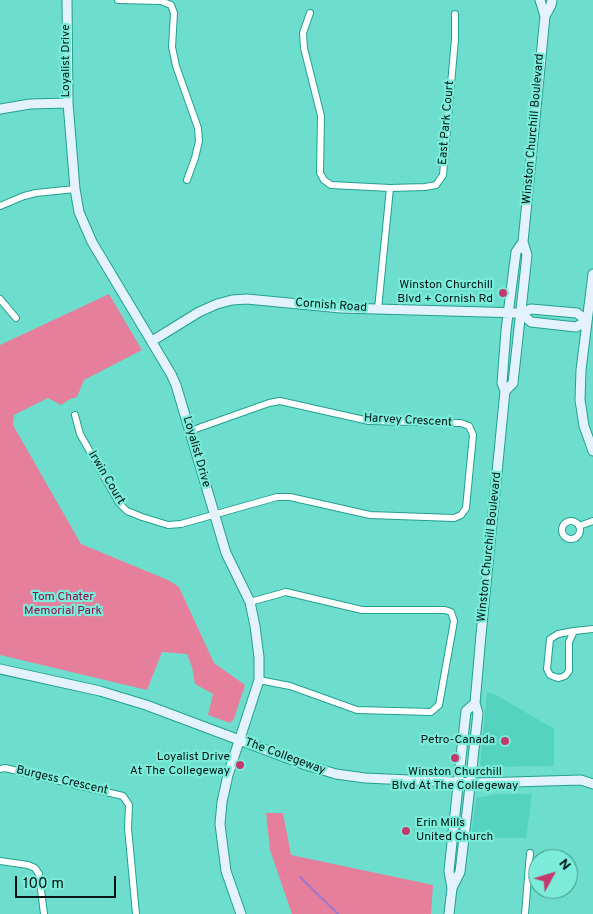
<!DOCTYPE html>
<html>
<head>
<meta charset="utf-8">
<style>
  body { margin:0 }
  #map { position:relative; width:593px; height:914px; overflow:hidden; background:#6ddecd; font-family:Overpass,sans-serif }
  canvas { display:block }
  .north { position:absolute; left:528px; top:849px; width:50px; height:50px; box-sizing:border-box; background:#7bebda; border:1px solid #4a958a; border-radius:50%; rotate:51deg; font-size:14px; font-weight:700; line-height:20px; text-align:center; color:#001411 }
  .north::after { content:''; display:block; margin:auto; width:18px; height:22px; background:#c4386c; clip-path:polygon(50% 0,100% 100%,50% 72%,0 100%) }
  .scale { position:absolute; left:15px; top:876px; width:101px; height:22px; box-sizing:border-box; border:2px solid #001411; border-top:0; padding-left:6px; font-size:15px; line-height:18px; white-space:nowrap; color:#001411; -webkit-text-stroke:4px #7bebda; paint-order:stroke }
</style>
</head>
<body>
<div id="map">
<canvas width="593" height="914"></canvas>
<div class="north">N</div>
<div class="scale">100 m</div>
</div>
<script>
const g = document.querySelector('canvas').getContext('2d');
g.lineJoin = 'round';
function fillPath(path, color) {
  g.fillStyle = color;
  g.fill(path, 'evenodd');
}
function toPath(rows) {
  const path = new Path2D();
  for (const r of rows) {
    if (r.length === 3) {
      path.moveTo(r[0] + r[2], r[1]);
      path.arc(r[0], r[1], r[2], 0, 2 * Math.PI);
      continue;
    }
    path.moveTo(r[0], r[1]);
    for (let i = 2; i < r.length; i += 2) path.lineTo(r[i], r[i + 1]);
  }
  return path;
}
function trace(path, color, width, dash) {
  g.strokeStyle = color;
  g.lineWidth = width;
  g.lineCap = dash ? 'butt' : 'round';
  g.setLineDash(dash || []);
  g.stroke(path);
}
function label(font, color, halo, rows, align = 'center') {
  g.font = font + ' Overpass,sans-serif';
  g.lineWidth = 4.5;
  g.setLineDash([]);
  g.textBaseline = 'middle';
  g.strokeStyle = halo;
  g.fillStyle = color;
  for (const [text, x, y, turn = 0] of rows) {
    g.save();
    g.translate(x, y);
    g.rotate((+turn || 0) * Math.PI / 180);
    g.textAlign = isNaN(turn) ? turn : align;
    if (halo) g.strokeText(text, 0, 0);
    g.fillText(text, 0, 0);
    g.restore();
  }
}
fillPath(toPath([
  [487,692,496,695,554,729,554,766,483,767,480,765],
  [495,794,532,794,526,838,471,838,476,798]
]), '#54d3c1');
fillPath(toPath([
  [109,294,142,350,84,380,77,397,70,399,61,405,48,398,14,415,13,425,81,544,168,580,179,587,214,663,245,685,234,719,230,723,208,715,213,694,195,684,192,667,187,654,162,652,147,690,0,655,0,345],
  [266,813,283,813,291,855,433,885,431,914,292,914,270,850]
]), '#e57f9c');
trace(toPath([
  [300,877,338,914]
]), '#9c76cf', 2);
const street = toPath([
  [118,0,161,1,171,5,174,13,172,47,176,66,198,128,199,141,195,158,187,180],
  [310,13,303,33,304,48,321,116,320,173,324,180,331,185,390,188,425,187,436,185,443,175,455,39,455,14],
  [0,206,24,196,36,193,75,189],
  [0,299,16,318],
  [378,309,390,188],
  [75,415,80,434,119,503,127,511,142,517,168,525,181,524,277,497,290,497,370,515,454,518,461,515,466,508,473,435,469,426,461,423,369,421,280,401,269,403,190,431],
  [571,530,9],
  [579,526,593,521],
  [250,602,286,592,362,610,445,610,451,612,454,621,439,705,431,712,357,710,290,686,259,680],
  [574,631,569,642,569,671,565,676,559,678,555,677,550,675,547,669,550,639,558,634,574,631,593,629],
  [0,769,5,768,123,796,129,805,128,828,136,914],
  [0,861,28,865,35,868,39,874,44,914],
  [525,914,530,853]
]);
const secondary = toPath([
  [67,0,68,103,75,189,79,212,92,242,171,374,176,385,226,553,250,602,255,626,259,657,259,680,228,775,222,802,220,824,226,871,241,914],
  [545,16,551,5,552,0],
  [0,109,30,104,68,103],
  [593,274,581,370,580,400,584,426,593,451],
  [152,341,199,312,217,304,232,300,247,299,341,308,521,313,531,309,577,313,587,321,576,327,531,322,521,313],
  [505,391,513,383,527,255,523,242,545,16,540,0],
  [0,669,100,691,146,705,306,765,336,774,365,778,477,783,581,780,593,784],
  [452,888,460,872,469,795,478,713,475,703,481,635,505,391,502,383,506,330,516,252,523,242],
  [449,914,452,888,449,871,452,842,466,711,475,703]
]);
trace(street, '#22a091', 8);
trace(secondary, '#22a091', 11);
trace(street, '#fff', 6);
trace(secondary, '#e4f2fe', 9);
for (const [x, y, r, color] of [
  [503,293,5,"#c4386c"],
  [505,741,5,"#c4386c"],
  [455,758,5,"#c4386c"],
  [240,765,5,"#c4386c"],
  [406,831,5,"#c4386c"]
]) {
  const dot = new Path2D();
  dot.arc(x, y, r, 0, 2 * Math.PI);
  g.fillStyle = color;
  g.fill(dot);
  trace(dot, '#7bebda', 2);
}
label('12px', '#001411', '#7bebda', [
  ["Loyalist Drive",67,61,-90],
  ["East Park Court",447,123,-85],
  ["Winston Churchill Boulevard",534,129,-85],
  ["Cornish Road",331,306,4],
  ["Harvey Crescent",408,421,3],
  ["Loyalist Drive",196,452,74],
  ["Irwin Court",106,478,59],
  ["Winston Churchill Boulevard",490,547,-84],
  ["The Collegeway",285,757,20],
  ["Burgess Crescent",62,781,13]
]);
label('12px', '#001411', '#7bebda', [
  ["Winston Churchill",493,286],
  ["Blvd + Cornish Rd",493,300],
  ["Petro-Canada",495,741],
  ["Loyalist Drive",230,758],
  ["At The Collegeway",230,772],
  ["Winston Churchill",455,773,"center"],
  ["Blvd At The Collegeway",455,787,"center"],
  ["Erin Mills",416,824,"left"],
  ["United Church",416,838,"left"]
], 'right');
label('12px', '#910e48', '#7bebda', [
  ["Tom Chater",63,598],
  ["Memorial Park",63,612]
]);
</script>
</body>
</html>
